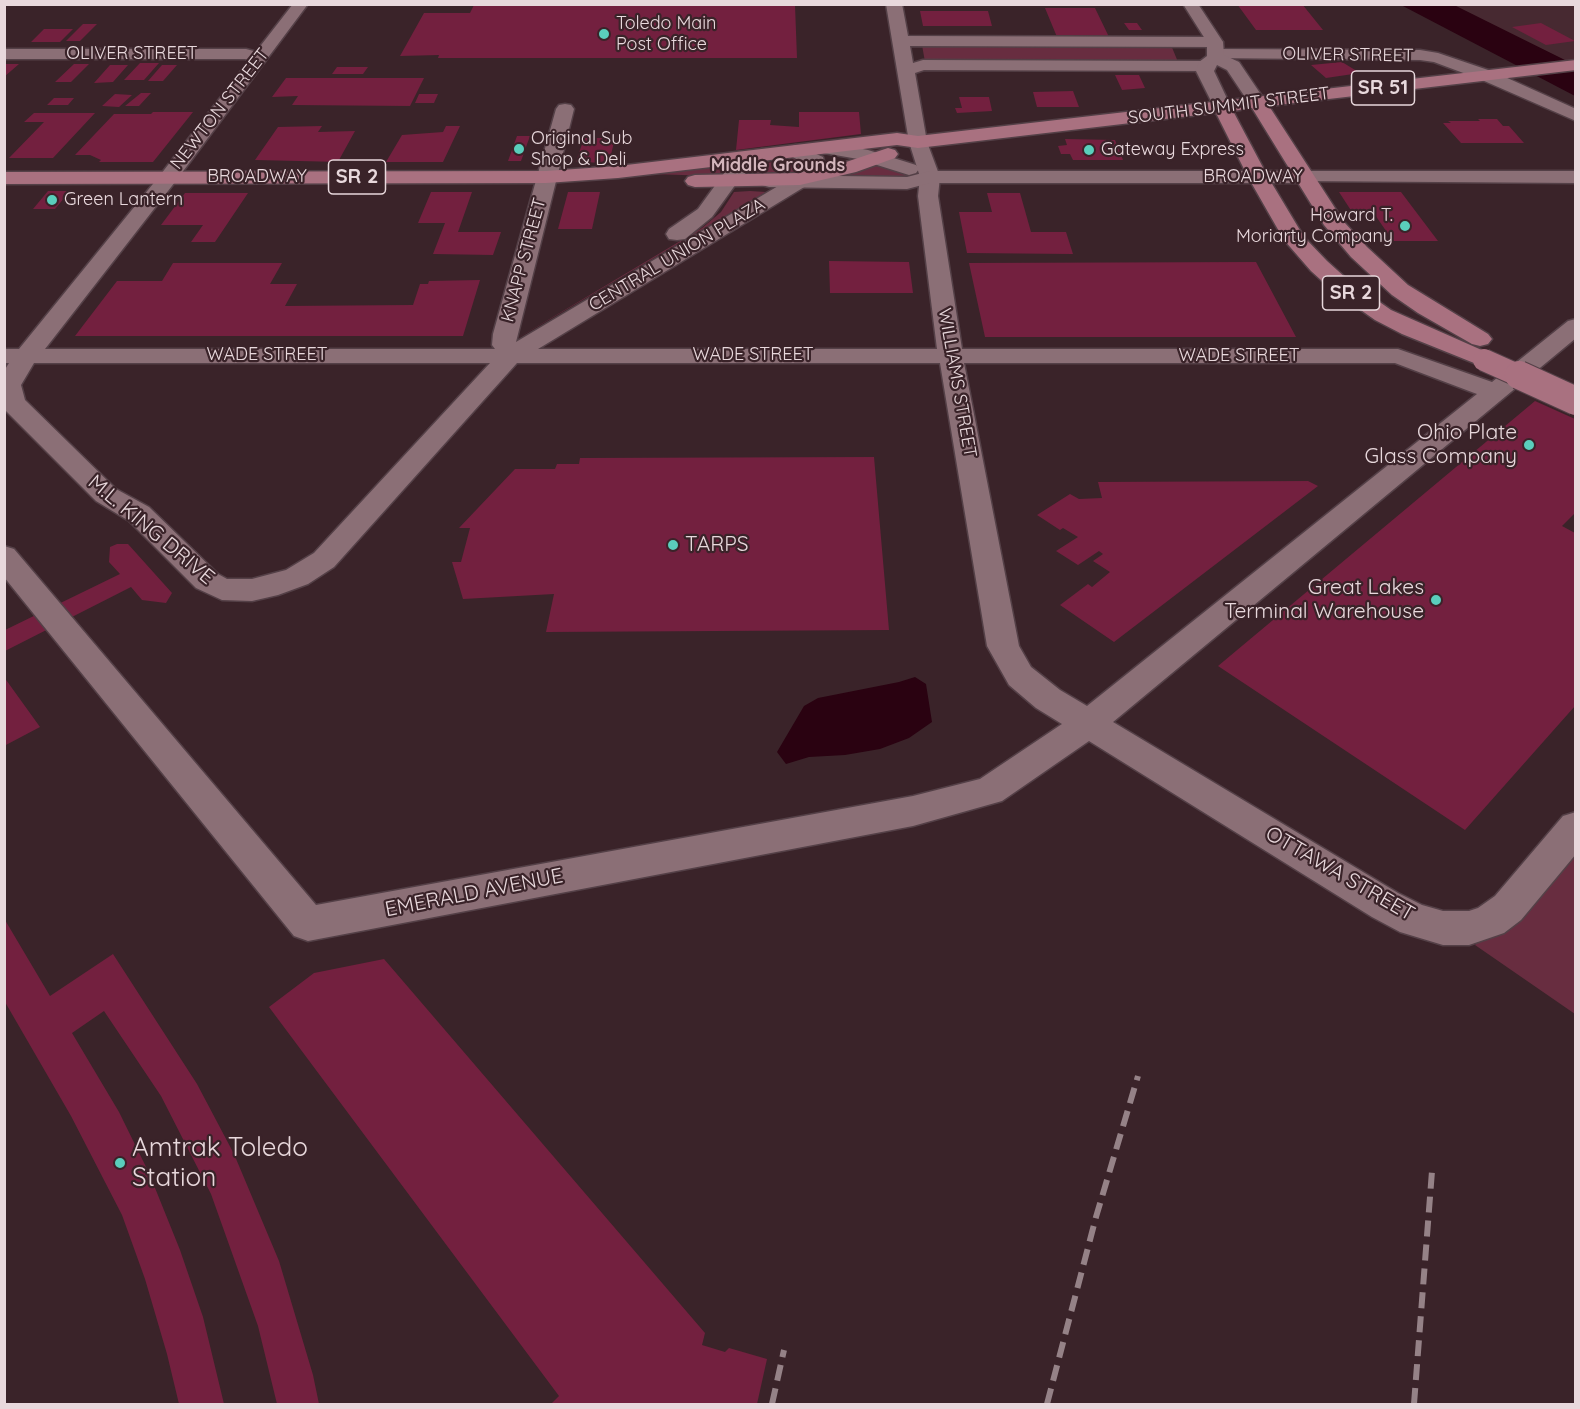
<!DOCTYPE html>
<html>
<head>
<meta charset="utf-8">
<style>
  body { margin:0 }
  #map { position:relative; width:1580px; height:1409px; overflow:hidden; background:#3a2329; font-family:Quicksand,sans-serif }
  canvas { display:block }
  .frame { position:absolute; inset:0; border:6px solid #e8d8dc; pointer-events:none }
</style>
</head>
<body>
<div id="map">
<canvas width="1580" height="1409"></canvas>
<div class="frame"></div>
</div>
<script>
const g = document.querySelector('canvas').getContext('2d');
g.lineJoin = 'round';
function fillPath(path, color) {
  g.fillStyle = color;
  g.fill(path, 'evenodd');
}
function toPath(rows) {
  const path = new Path2D();
  for (const r of rows) {
    path.moveTo(r[0], r[1]);
    for (let i = 2; i < r.length; i += 2) path.lineTo(r[i], r[i + 1]);
  }
  return path;
}
function trace(path, color, width, dash) {
  g.strokeStyle = color;
  g.lineWidth = width;
  g.lineCap = dash ? 'butt' : 'round';
  g.setLineDash(dash || []);
  g.stroke(path);
}
function label(font, color, halo, rows, align = 'center') {
  g.font = font + ' Quicksand,sans-serif';
  g.lineWidth = 4.5;
  g.setLineDash([]);
  g.textBaseline = 'middle';
  g.strokeStyle = halo;
  g.fillStyle = color;
  for (const [text, x, y, turn = 0] of rows) {
    g.save();
    g.translate(x, y);
    g.rotate((+turn || 0) * Math.PI / 180);
    g.textAlign = isNaN(turn) ? turn : align;
    if (halo) g.strokeText(text, 0, 0);
    g.fillText(text, 0, 0);
    g.restore();
  }
}
fillPath(toPath([
  [1454,5,1575,5,1575,65,1514,36]
]), '#472931');
fillPath(toPath([
  [922,45,1171,45,1178,62,925,62],
  [794,158,804,162,805,170,770,175,757,174,753,172,755,167,762,164],
  [728,165,720,173,713,176,650,174],
  [878,165,918,176,920,178,839,177],
  [750,191,766,192,506,345,702,228,721,212,734,192],
  [1575,822,1575,1014,1475,945]
]), '#682d40');
fillPath(toPath([
  [1401,5,1454,5,1575,65,1575,96],
  [915,677,926,684,932,722,909,738,880,749,845,755,809,757,786,764,777,752,804,706,818,698,899,682]
]), '#2a0211');
fillPath(toPath([
  [1237,4,1302,4,1323,30,1256,30],
  [474,5,795,5,797,58,438,58,439,55,400,56,424,13,470,13],
  [1045,8,1095,8,1109,37,1057,37],
  [920,11,988,11,992,26,923,26],
  [1124,23,1137,23,1142,30,1129,30],
  [1541,23,1575,41,1546,45,1512,27],
  [83,24,97,24,80,41,66,41],
  [44,29,73,29,60,42,31,42],
  [1342,62,1360,73,1326,78,1311,65],
  [140,63,159,63,144,80,124,80],
  [4,64,19,64,4,77],
  [74,64,89,64,71,82,55,82],
  [110,65,128,65,113,82,94,83],
  [162,65,177,65,163,81,148,81],
  [337,67,368,67,363,74,332,74],
  [1115,75,1139,75,1145,88,1122,90],
  [286,78,424,78,410,106,292,105,298,96,272,97],
  [1073,91,1079,107,1037,107,1033,92],
  [141,93,151,93,139,106,125,106],
  [115,94,132,95,119,107,102,106],
  [419,94,438,94,434,103,415,103],
  [959,97,989,97,992,111,957,113,955,108,962,108],
  [54,98,74,98,68,105,47,105],
  [153,112,193,112,153,162,99,162,101,160,90,155,75,155,114,114,151,114],
  [799,112,859,112,861,134,736,150,739,120,771,120,770,125,799,127],
  [34,113,95,113,53,158,9,158,44,122,24,122],
  [1478,119,1497,119,1503,126,1509,126,1524,143,1461,143,1443,123,1451,123,1448,121,1480,121],
  [322,126,318,132,355,131,339,160,344,160,342,162,255,160,278,127],
  [446,126,460,126,443,162,386,162,402,135,443,132],
  [517,136,530,136,521,161,508,161],
  [584,138,615,138,609,163,576,162],
  [1065,139,1115,140,1123,160,1073,160,1070,154,1061,154,1058,146,1067,145],
  [48,191,70,191,55,209,33,209],
  [431,192,472,192,458,232,501,232,493,255,433,254,445,223,418,223],
  [568,192,600,192,592,229,558,229],
  [1339,192,1401,192,1438,241,1393,241,1373,212,1352,212],
  [185,193,248,193,215,242,191,242,203,225,161,225],
  [987,193,1020,193,1031,232,1066,232,1073,254,967,253,959,212,992,212],
  [829,261,909,262,913,293,830,293],
  [1256,262,1296,337,985,337,969,263],
  [173,263,282,263,270,284,297,284,285,306,413,305,420,284,428,284,429,281,480,280,463,336,75,336,117,281,162,281],
  [1535,401,1575,419,1575,513,1562,526,1575,533,1575,706,1465,830,1218,666],
  [874,457,889,630,546,632,554,594,463,599,452,562,461,562,470,528,459,528,515,469,555,469,557,464,579,464,580,458],
  [1308,481,1318,486,1114,642,1060,605,1088,584,1092,587,1110,572,1093,561,1103,554,1099,551,1078,565,1056,551,1078,537,1063,528,1060,530,1037,515,1070,494,1079,499,1102,498,1098,482],
  [117,544,128,544,172,593,166,603,142,600,131,587,5,651,5,630,120,574,109,562,110,547],
  [4,677,40,727,4,746],
  [5,920,50,996,113,954,197,1084,234,1154,279,1261,313,1375,319,1404,277,1404,258,1326,211,1194,161,1096,104,1011,72,1033,119,1112,149,1173,180,1250,203,1317,224,1404,179,1404,167,1354,145,1279,122,1215,71,1116,5,1002],
  [384,959,705,1333,702,1345,725,1352,729,1348,767,1359,757,1404,551,1404,559,1396,269,1007,314,973]
]), '#73203f');
const minor = toPath([
  [886,4,902,4,908,36,1215,37,1223,42,1215,47,910,46,913,63,923,60,1205,61,1211,62,1214,66,1211,70,1205,71,924,70,915,73,927,142,940,177,938,196,962,349,1398,349,1492,382,1568,321,1576,319,1576,338,1113,722,1398,893,1422,905,1443,911,1469,911,1478,908,1495,896,1563,816,1576,812,1576,854,1521,920,1504,933,1469,945,1443,945,1400,932,1372,917,1089,741,1002,801,913,826,308,941,294,936,4,577,4,546,14,549,316,905,913,796,980,779,1062,724,1036,708,1009,685,987,646,940,363,517,363,334,567,308,584,278,595,252,601,222,600,196,588,129,521,96,501,4,409,4,371,9,363,4,363,4,349,19,349,161,174,168,172,175,174,178,178,175,182,45,349,495,349,492,345,493,334,556,109,559,105,565,104,571,105,574,109,516,342,805,170,806,164,789,155,786,151,789,147,796,145,823,157,826,169,819,178,538,349,937,349,918,196,920,177,909,142,886,4],
  [34,363,490,363,314,553,286,570,252,579,227,579,218,574,149,507,116,489,25,400,21,385,34,363],
  [964,363,1395,363,1477,394,1087,706,1060,690,1031,667,1019,646,964,363],
  [4,49,246,49,265,54,267,58,259,63,245,59,4,59,4,49],
  [1216,49,1420,50,1438,53,1494,72,1576,109,1576,121,1482,80,1434,62,1420,60,1210,58,1208,54,1210,50,1216,49],
  [762,149,769,151,772,155,769,159,753,167,741,177,712,217,685,239,677,240,669,239,666,234,669,229,698,209,727,169,739,159,762,149],
  [1306,171,1576,171,1576,183,1299,181,1296,177,1299,173,1306,171]
]);
const tertiary = toPath([
  [293,4,308,4,175,182,161,182,158,178,161,174,293,4],
  [1183,4,1198,4,1223,42,1224,55,1239,62,1266,102,1263,106,1251,106,1227,70,1217,65,1214,71,1231,107,1228,111,1216,111,1196,71,1199,62,1207,56,1207,42,1183,4],
  [825,142,868,150,916,165,919,169,916,173,909,175,858,159,818,152,815,148,818,144,825,142],
  [930,171,1306,171,1313,173,1316,177,1313,181,1306,183,930,183,907,189,769,187,762,185,759,181,762,177,769,175,907,177,930,171]
]);
const primary = toPath([
  [1576,60,1576,70,1269,106,1344,222,1367,247,1408,285,1488,334,1492,339,1488,344,1480,346,1472,344,1418,313,1392,295,1351,257,1324,225,1252,108,1233,111,1268,177,1304,237,1327,261,1347,279,1391,310,1493,355,1496,360,1493,365,1484,367,1402,334,1375,320,1331,289,1311,271,1284,240,1248,177,1216,113,918,148,897,145,618,178,546,183,4,184,4,172,546,171,618,166,897,133,918,136,1576,60],
  [888,148,895,150,898,154,895,158,856,172,800,185,695,187,688,185,685,181,688,177,695,175,800,173,843,163,888,148]
]);
trace(minor, '#544047', 3);
trace(tertiary, '#544047', 3);
trace(primary, '#544047', 3);
fillPath(minor, '#8b6f76');
fillPath(tertiary, '#8b6f76');
fillPath(primary, '#a97180');
trace(toPath([
  [772,1404,784,1350],
  [1047,1404,1096,1217,1138,1076],
  [1414,1404,1432,1171]
]), '#958287', 6, [16, 8]);
const primaryBridgeFar1 = toPath([
  [1484,360,1522,377]
]);
const primaryBridge = toPath([
  [1519,375,1576,401]
]);
trace(primaryBridgeFar1, '#544047', 24, []);
trace(primaryBridge, '#544047', 30, []);
trace(primaryBridgeFar1, '#a97180', 22);
trace(primaryBridge, '#a97180', 28);
for (const [x, y, r, color] of [
  [604,34,6,"#5acebc"],
  [519,149,6,"#5acebc"],
  [1089,150,6,"#5acebc"],
  [52,200,6,"#5acebc"],
  [1405,226,6,"#5acebc"],
  [1529,445,6,"#5acebc"],
  [673,545,6,"#5acebc"],
  [1436,600,6,"#5acebc"],
  [120,1163,6,"#5acebc"]
]) {
  const dot = new Path2D();
  dot.arc(x, y, r, 0, 2 * Math.PI);
  g.fillStyle = color;
  g.fill(dot);
  trace(dot, '#3a2329', 2);
}
label('18px', '#e8d8dc', '#3a2329', [
  ["Toledo Main",616,24],
  ["Post Office",616,45],
  ["Original Sub",531,139],
  ["Shop & Deli",531,160],
  ["Gateway Express",1101,150],
  ["Green Lantern",64,200],
  ["Howard T.",1393,216,"right"],
  ["Moriarty Company",1393,237,"right"]
], 'left');
label('18px', '#e8d8dc', '#3a2329', [
  ["OLIVER STREET",132,54],
  ["OLIVER STREET",1348,55,1],
  ["SOUTH SUMMIT STREET",1229,106,-7],
  ["NEWTON STREET",220,109,-52],
  ["BROADWAY",257,177],
  ["BROADWAY",1253,177],
  ["CENTRAL UNION PLAZA",677,255,-31],
  ["KNAPP STREET",524,260,-75],
  ["WADE STREET",267,355],
  ["WADE STREET",753,355],
  ["WADE STREET",1239,356],
  ["WILLIAMS STREET",957,383,80]
]);
label('bold 18px', '#d4b6bd', '#3a2329', [
  ["Middle Grounds",778,166]
]);
for (const [x, y, w] of [
  [1383,88,63],
  [357,177,57],
  [1351,293,57]
]) {
  const box = new Path2D();
  box.roundRect(x - w / 2, y - 17, w, 34, 4.5);
  g.fillStyle = '#3a2329';
  g.fill(box);
  trace(box, '#e8d8dc', 1.5);
}
label('bold 20px', '#e8d8dc', null, [
  ["SR 51",1383,88],
  ["SR 2",357,177],
  ["SR 2",1351,293]
]);
label('21px', '#e8d8dc', '#3a2329', [
  ["Ohio Plate",1517,433],
  ["Glass Company",1517,457],
  ["TARPS",685,545,"left"],
  ["Great Lakes",1424,588],
  ["Terminal Warehouse",1424,612]
], 'right');
label('21px', '#e8d8dc', '#3a2329', [
  ["M.L. KING DRIVE",151,530,40],
  ["OTTAWA STREET",1340,874,30],
  ["EMERALD AVENUE",474,893,-11]
]);
label('26px', '#e8d8dc', '#3a2329', [
  ["Amtrak Toledo",132,1148],
  ["Station",132,1178]
], 'left');
</script>
</body>
</html>
